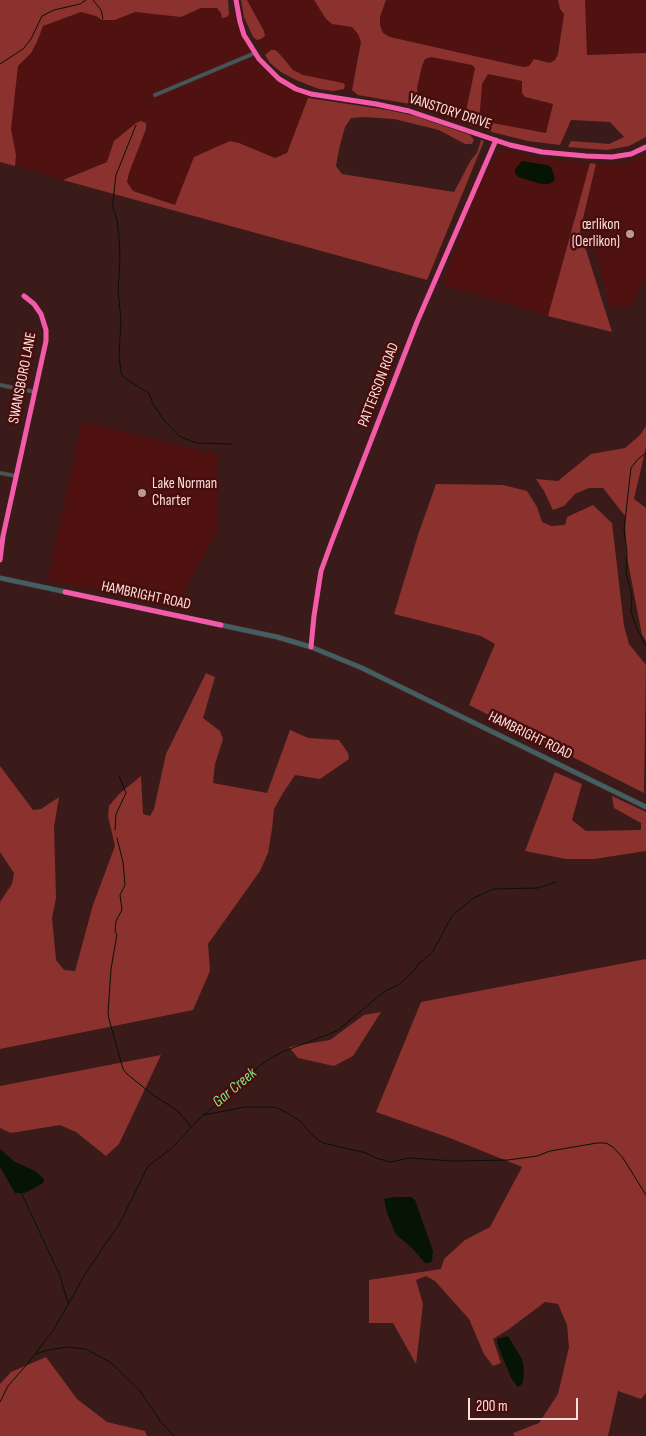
<!DOCTYPE html>
<html>
<head>
<meta charset="utf-8">
<style>
  body { margin:0 }
  #map { position:relative; width:646px; height:1436px; overflow:hidden; background:#3a1b1a; font-family:"Sofia Sans Condensed",sans-serif }
  canvas { display:block }
  .scale { position:absolute; left:468px; top:1398px; width:110px; height:22px; box-sizing:border-box; border:2px solid #fcdeda; border-top:0; padding-left:6px; font-size:15px; line-height:18px; white-space:nowrap; color:#fcdeda; -webkit-text-stroke:4px #470e0d; paint-order:stroke }
</style>
</head>
<body>
<div id="map">
<canvas width="646" height="1436"></canvas>
<div class="scale">200 m</div>
</div>
<script>
const g = document.querySelector('canvas').getContext('2d');
g.lineJoin = 'round';
function fillPath(path, color) {
  g.fillStyle = color;
  g.fill(path, 'evenodd');
}
function toPath(rows) {
  const path = new Path2D();
  for (const r of rows) {
    path.moveTo(r[0], r[1]);
    for (let i = 2; i < r.length; i += 2) path.lineTo(r[i], r[i + 1]);
  }
  return path;
}
function trace(path, color, width, dash) {
  g.strokeStyle = color;
  g.lineWidth = width;
  g.lineCap = dash ? 'butt' : 'round';
  g.setLineDash(dash || []);
  g.stroke(path);
}
function label(font, color, halo, rows, align = 'center') {
  g.font = font + ' "Sofia Sans Condensed",sans-serif';
  g.lineWidth = 5;
  g.setLineDash([]);
  g.textBaseline = 'middle';
  g.strokeStyle = halo;
  g.fillStyle = color;
  for (const [text, x, y, turn = 0] of rows) {
    g.save();
    g.translate(x, y);
    g.rotate((+turn || 0) * Math.PI / 180);
    g.textAlign = isNaN(turn) ? turn : align;
    if (halo) g.strokeText(text, 0, 0);
    g.fillText(text, 0, 0);
    g.restore();
  }
}
fillPath(toPath([
  [247,0,314,0,326,19,332,24,352,27,358,33,361,41,352,90,344,89,345,85,303,75,293,70,278,52,267,52,265,55,253,37,257,40,264,31],
  [386,0,558,0,560,9,564,14,558,53,555,60,550,63,535,59,529,66,523,67,390,37,383,33,380,25,380,17],
  [585,0,646,0,646,53,587,55],
  [201,8,217,8,221,13,222,18,227,17,229,14,237,9,242,29,259,59,286,83,311,94,308,98,287,153,275,158,239,143,230,142,194,157,175,205,133,191,127,182,136,123,114,141,107,162,63,180,15,166,16,155,11,129,18,66,31,53,37,42,43,26,81,12,96,16,102,20,114,20,135,12,181,17],
  [431,57,472,65,475,68,465,116,467,122,472,126,412,105,419,103,417,88,422,66,425,59],
  [488,73,522,81,522,89,532,100,553,104,547,134,479,120,482,84],
  [500,148,539,158,590,163,548,316,442,285,476,192],
  [646,153,646,282,642,283,631,305,611,309,585,216,596,164,625,163],
  [82,422,217,454,217,532,184,591,181,607,47,580]
]), '#4f1211');
fillPath(toPath([
  [0,0,228,0,229,14,227,17,222,18,221,13,217,8,201,8,181,17,135,12,115,20,102,20,96,16,81,12,43,26,37,42,31,53,18,66,11,129,16,155,15,166,0,162],
  [241,0,247,0,264,31,265,36,261,39,257,40,253,37,244,17],
  [314,0,386,0,380,17,380,25,383,33,390,37,523,67,529,66,534,59,550,63,555,60,558,54,564,14,560,9,558,0,585,0,587,55,646,53,646,137,629,146,607,150,568,147,571,141,609,144,624,137,610,122,571,120,560,145,528,141,492,132,488,129,487,122,546,133,553,104,525,97,522,93,522,81,488,74,482,84,479,123,476,126,472,126,467,122,465,116,475,68,472,65,431,57,425,59,422,66,417,88,419,103,416,105,358,95,352,90,361,42,358,34,352,27,332,24,326,19],
  [271,50,275,50,278,52,293,70,303,75,343,83,345,85,344,89,333,91,319,89,296,80,281,72,270,63,265,55],
  [308,98,388,110,415,116,470,135,474,140,472,144,465,144,439,130,394,119,364,117,351,118,345,127,339,149,336,166,342,174,454,192,471,160,477,153,481,140,484,141,427,280,63,180,107,162,114,141,136,123,141,121,146,123,146,129,129,173,127,182,133,191,175,205,194,157,230,141,239,143,275,158,287,153],
  [590,163,596,164,580,231,612,332,548,316],
  [646,426,646,447,634,499,646,508,646,641,642,635,626,552,625,516,603,488,589,488,575,494,564,506,553,510,544,491,536,479,558,481,591,454,625,448,640,435],
  [436,484,503,485,527,491,537,507,542,522,551,526,565,525,567,517,593,505,612,523,624,626,629,644,646,665,644,793,469,705,495,644,481,636,394,614,418,535],
  [206,673,215,677,203,718,220,731,223,739,215,764,213,783,267,793,290,730,308,738,339,740,348,753,349,759,320,779,295,775,283,793,274,809,272,829,268,853,260,871,208,944,210,971,193,1010,0,1049,0,902,12,884,14,873,0,852,0,766,33,810,41,809,59,797,54,827,56,898,52,918,56,960,64,970,75,971,93,905,115,846,108,816,109,806,119,794,141,776,143,814,150,816,154,809,166,754],
  [555,772,582,784,572,820,586,831,641,830,641,823,614,808,612,796,646,812,646,851,594,859,566,859,525,851],
  [646,959,646,1393,641,1399,618,1391,608,1436,514,1436,513,1433,539,1423,558,1394,569,1347,567,1325,558,1304,545,1302,509,1329,493,1339,501,1363,493,1366,484,1354,469,1319,435,1281,426,1276,416,1280,423,1304,416,1364,393,1323,369,1323,369,1280,441,1269,444,1259,465,1240,490,1227,522,1167,450,1138,376,1112,421,1002],
  [381,1012,353,1056,334,1066,298,1058,289,1047,330,1040,364,1015],
  [161,1055,119,1144,106,1156,76,1132,60,1125,11,1133,0,1128,0,1086],
  [46,1357,77,1399,107,1422,145,1431,147,1436,0,1436,0,1384,11,1372]
]), '#8b322f');
fillPath(toPath([
  [522,161,547,165,551,167,555,178,553,182,548,184,541,184,518,177,515,173,515,169],
  [0,1149,15,1162,35,1171,44,1179,43,1183,25,1193,15,1193,0,1167],
  [395,1197,411,1197,415,1200,433,1251,432,1261,429,1263,425,1263,412,1248,398,1236,395,1233,387,1213,384,1199],
  [508,1336,522,1359,524,1370,523,1382,521,1385,518,1387,511,1378,497,1343,497,1339]
]), '#051403');
trace(toPath([
  [93,0,101,10,103,19],
  [0,64,23,49,31,39,42,16,54,10,80,4,86,0],
  [136,125,116,175,113,201,113,208,117,220,119,237,120,258,118,291,121,320,119,355,121,373,123,376,129,381,149,393,153,404,163,419,179,436,196,443,231,444],
  [646,453,638,459,631,468,624,530,627,552,626,573,632,596,631,611,636,627,646,646],
  [115,830,116,814,126,793,119,776],
  [117,838,123,862,125,885,120,895,122,910,116,921,115,932,117,934,111,969,108,1013,109,1019,123,1069,127,1074,153,1095,178,1111,191,1127],
  [204,1115,245,1107,275,1107,293,1116,302,1123,313,1136,323,1143,366,1153,376,1158,390,1162,409,1158,453,1161,508,1160,537,1156,550,1151,597,1143,606,1143,613,1147,623,1158,646,1195],
  [21,1192,60,1276,68,1303],
  [36,1354,48,1350,68,1347,86,1349,110,1362,140,1391,161,1422,174,1436],
  [0,1402,8,1386,29,1362,54,1329,87,1271,120,1223,148,1166,172,1148,197,1121,224,1097,236,1091,243,1085,258,1067,268,1060,282,1052,337,1031,385,991,398,985,413,972,418,964,432,953,452,916,472,899,493,889,538,888,556,882]
]), '#051403', 1);
const street = toPath([
  [236,0,240,22,244,35,259,59,279,79,296,89,311,94,376,104,409,111,510,145,542,152,586,156,612,157,631,154,646,147],
  [155,95,255,53],
  [0,385,35,392],
  [0,473,16,476],
  [0,560,3,536,46,341,46,330,41,314,34,304,24,296],
  [311,647,314,616,321,571,332,541,417,322,496,140]
]);
const secondary = toPath([
  [0,578,277,637,311,647,362,668,646,807]
]);
trace(street, '#533937', 4.5);
trace(secondary, '#533937', 5.5);
trace(street, '#41585c', 3);
trace(secondary, '#425f62', 4.5);
trace(toPath([
  [236,0,240,22,244,35,259,59,279,79,296,89,311,94,376,104,409,111,510,145,542,152,586,156,612,157,631,154,646,147],
  [0,560,3,536,46,341,46,330,41,314,34,304,24,296],
  [65,592,221,625],
  [311,647,314,616,321,571,332,541,417,322,496,140]
]), '#f35aa7', 5);
for (const [x, y, r, color] of [
  [630,234,5,"#b89a97"],
  [142,493,5,"#b89a97"]
]) {
  const dot = new Path2D();
  dot.arc(x, y, r, 0, 2 * Math.PI);
  g.fillStyle = color;
  g.fill(dot);
  trace(dot, '#470e0d', 2);
}
label('15px', '#fcdeda', '#470e0d', [
  ["VANSTORY DRIVE",450,112,18],
  ["SWANSBORO LANE",23,378,-79],
  ["PATTERSON ROAD",379,385,-69],
  ["HAMBRIGHT ROAD",146,596,12],
  ["HAMBRIGHT ROAD",530,736,26]
]);
label('15px', '#fcdeda', '#470e0d', [
  ["œrlikon",620,225],
  ["(Oerlikon)",620,242],
  ["Lake Norman",152,484,"left"],
  ["Charter",152,501,"left"]
], 'right');
label('italic 16px', '#7de586', '#470e0d', [
  ["Gar Creek",235,1088,-40]
]);
</script>
</body>
</html>
